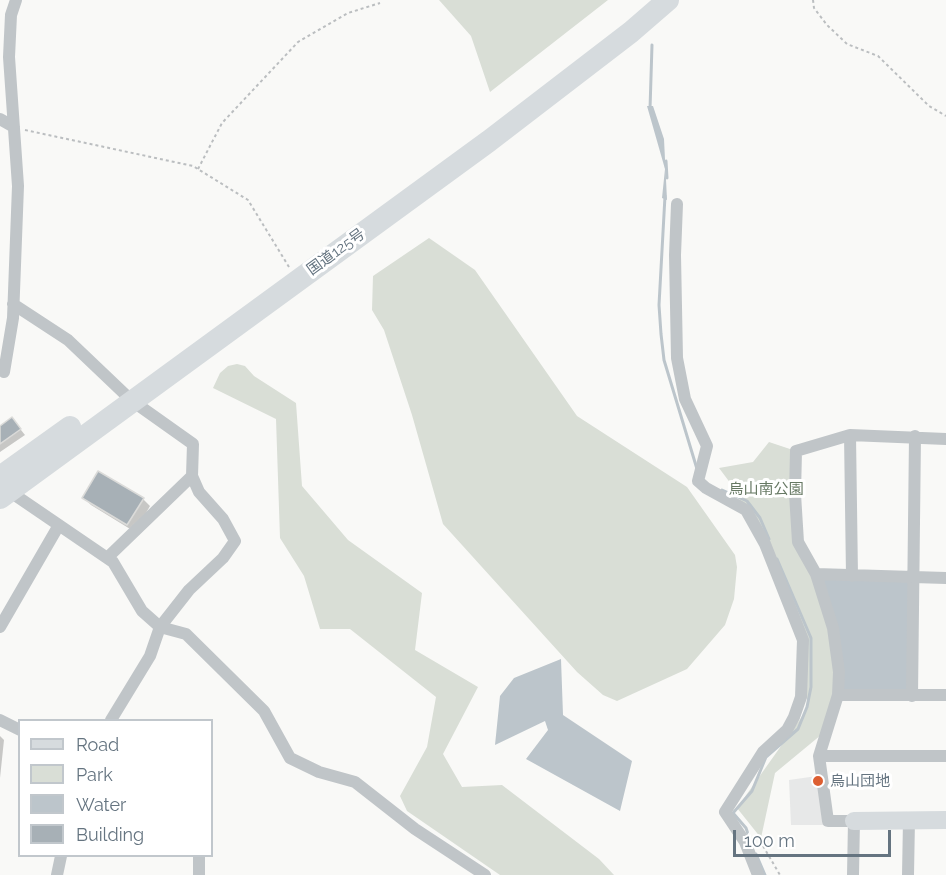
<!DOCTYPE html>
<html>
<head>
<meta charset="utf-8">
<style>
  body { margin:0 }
  #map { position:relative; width:946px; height:875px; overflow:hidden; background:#f9f9f7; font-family:Raleway,sans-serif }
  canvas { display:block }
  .legend { position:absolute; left:18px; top:719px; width:195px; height:138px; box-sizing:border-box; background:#fff; border:2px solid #c1c7cc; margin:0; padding:8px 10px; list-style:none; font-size:18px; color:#657480 }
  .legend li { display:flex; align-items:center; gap:12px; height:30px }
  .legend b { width:30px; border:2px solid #c1c7cc }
  .scale { position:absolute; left:733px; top:830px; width:158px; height:27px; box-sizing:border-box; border:3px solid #657480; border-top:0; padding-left:8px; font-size:18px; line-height:21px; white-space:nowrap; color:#657480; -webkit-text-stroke:4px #fff; paint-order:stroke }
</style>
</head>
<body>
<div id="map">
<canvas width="946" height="875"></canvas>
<ul class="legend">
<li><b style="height:8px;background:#d6dbde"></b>Road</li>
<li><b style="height:16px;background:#d9ded6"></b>Park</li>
<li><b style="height:16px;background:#bcc5cb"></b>Water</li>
<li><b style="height:16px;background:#a7b0b6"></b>Building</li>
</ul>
<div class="scale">100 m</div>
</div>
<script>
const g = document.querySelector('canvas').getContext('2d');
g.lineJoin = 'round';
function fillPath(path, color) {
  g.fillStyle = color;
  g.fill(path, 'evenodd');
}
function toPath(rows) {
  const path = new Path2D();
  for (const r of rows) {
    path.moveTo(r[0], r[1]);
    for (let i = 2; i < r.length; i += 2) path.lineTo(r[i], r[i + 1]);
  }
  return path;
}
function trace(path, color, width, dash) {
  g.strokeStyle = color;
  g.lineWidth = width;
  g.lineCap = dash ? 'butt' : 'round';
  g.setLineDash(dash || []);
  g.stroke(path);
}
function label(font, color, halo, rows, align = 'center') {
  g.font = font + ' Raleway,"Noto Sans JP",sans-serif';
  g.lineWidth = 6;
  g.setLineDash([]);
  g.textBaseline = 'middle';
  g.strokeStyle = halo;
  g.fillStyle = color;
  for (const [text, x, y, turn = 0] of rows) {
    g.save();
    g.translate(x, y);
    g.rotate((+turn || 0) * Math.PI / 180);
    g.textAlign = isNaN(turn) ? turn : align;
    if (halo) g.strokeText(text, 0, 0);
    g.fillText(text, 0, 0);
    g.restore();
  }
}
fillPath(toPath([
  [817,776,824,825,791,825,789,780]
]), '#e7e8e8');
fillPath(toPath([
  [439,0,608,0,490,92,471,36],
  [429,238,475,270,577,416,687,487,735,555,737,567,734,599,725,625,687,669,617,701,603,695,577,672,443,524,412,415,384,330,372,310,373,276],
  [237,364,245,366,254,376,296,403,302,486,348,540,422,593,415,650,478,687,443,754,462,787,502,785,599,859,614,875,500,875,407,811,400,796,427,747,436,697,350,629,320,629,304,576,280,538,276,419,213,388,220,373,228,366],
  [769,442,796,451,798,542,816,574,839,672,827,730,775,773,761,838,737,808,808,708,798,625,734,488,719,468,753,462]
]), '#d9ded6');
fillPath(toPath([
  [647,106,653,106,664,139,667,200,662,198,665,169],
  [815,578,912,580,910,697,835,695,839,672],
  [561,659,563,715,632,761,620,811,526,759,548,730,545,721,495,745,500,696,514,678]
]), '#bcc5cb');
fillPath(toPath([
  [17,425,25,435,0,452,0,428],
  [84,498,143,499,150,506,135,532,91,505],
  [0,736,4,740,0,778]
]), '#0003');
trace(toPath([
  [650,109,652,45],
  [666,161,667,178],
  [665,196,659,305,661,334,664,360,697,469],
  [722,490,747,501,760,518,769,539],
  [750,840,746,828,733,813,752,791,766,757,798,729,807,707,811,687,811,638,777,559],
  [756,854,765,875]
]), '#bcc5cb', 3);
const building = toPath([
  [12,417,21,429,0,444,0,426,12,417],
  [98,471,144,498,127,525,82,498,98,471]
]);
fillPath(building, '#a7b0b6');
trace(building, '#dbdbd9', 1.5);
trace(toPath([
  [813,0,814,8,827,25,847,44,878,56,929,106,946,116],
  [25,130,193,166,248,200,289,267],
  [198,169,222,123,298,42,348,13,380,3],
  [763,846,780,875]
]), '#bbbec0', 2, [3, 3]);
trace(toPath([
  [0,119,14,127],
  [677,204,675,255,677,358,685,399,707,446,698,481,706,488,746,510,765,544,803,640,801,697,794,717,787,730,763,752,725,812,745,842,758,875],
  [13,304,68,340,131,400,193,444,192,476,199,492,223,519,235,541,223,558,189,590,160,627,150,656,111,720],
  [4,372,13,318,18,186,9,57,11,15,16,0],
  [850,435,852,576],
  [9,491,113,562,142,611,160,627,186,634,264,711,290,758,319,772,355,782,415,829,485,875],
  [107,558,192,476],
  [816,574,946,578],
  [0,627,59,525],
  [838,695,946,695],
  [912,696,915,436],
  [0,720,20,730],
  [819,756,946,756],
  [199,856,199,875],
  [57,875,61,856],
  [853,875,854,821,828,821,819,756,838,695,839,672,833,628,816,574,798,542,795,494,796,451,850,435,946,439],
  [908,875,909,820]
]), '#c0c5c8', 12);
trace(toPath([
  [854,821,946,820]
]), '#d6dbde', 18);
trace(toPath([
  [0,477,70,427],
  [0,498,489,141,631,32,668,0]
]), '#d6dbde', 22);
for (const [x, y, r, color] of [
  [818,781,6,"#dd5f32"]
]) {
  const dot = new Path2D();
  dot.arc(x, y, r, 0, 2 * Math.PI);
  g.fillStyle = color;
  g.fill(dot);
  trace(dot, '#fff', 2);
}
label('15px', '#657480', '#fff', [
  ["国道125号",336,252,-36]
]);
label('15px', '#677964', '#fff', [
  ["烏山南公園",766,489]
]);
label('15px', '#657480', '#fff', [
  ["烏山団地",830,781]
], 'left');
</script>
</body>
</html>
